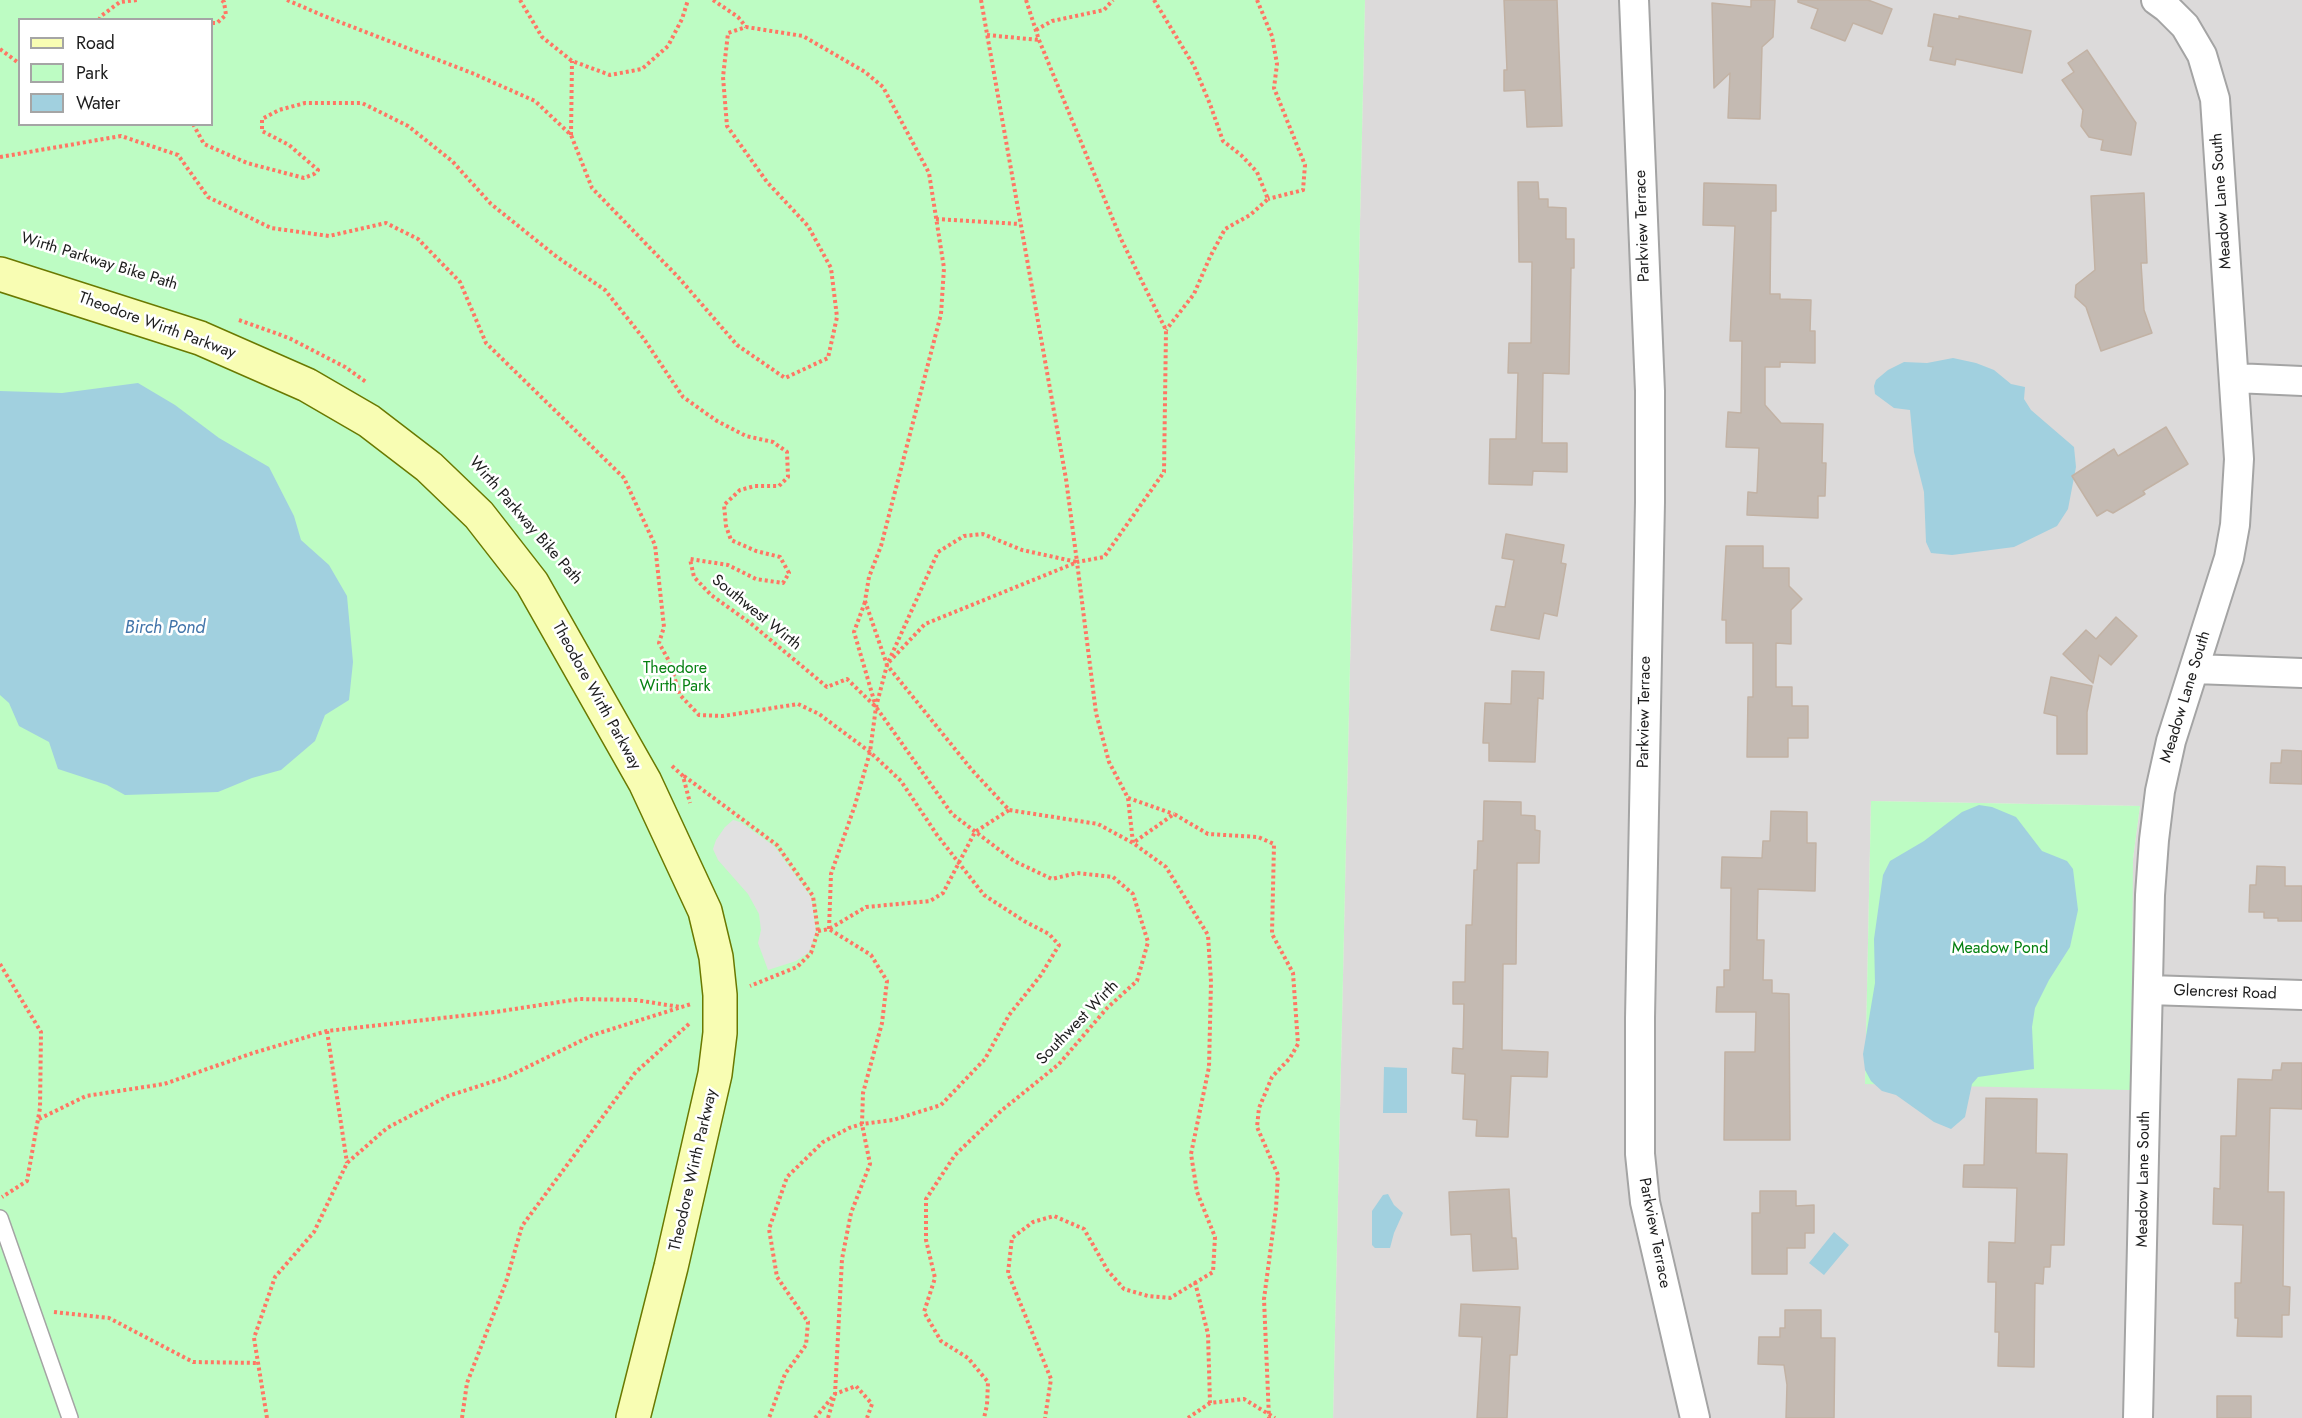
<!DOCTYPE html>
<html>
<head>
<meta charset="utf-8">
<style>
  body { margin:0 }
  #map { position:relative; width:2302px; height:1418px; overflow:hidden; background:#efebe3; font-family:Jost,sans-serif }
  canvas { display:block }
  .legend { position:absolute; left:18px; top:18px; width:195px; height:108px; box-sizing:border-box; background:#fff; border:2px solid #a5a5a5; margin:0; padding:8px 10px; list-style:none; font-size:18px; color:#1d1d1d }
  .legend li { display:flex; align-items:center; gap:12px; height:30px }
  .legend b { width:30px; border:2px solid #a5a5a5 }
</style>
</head>
<body>
<div id="map">
<canvas width="2302" height="1418"></canvas>
<ul class="legend">
<li><b style="height:8px;background:#f8fdb3"></b>Road</li>
<li><b style="height:16px;background:#bdfcc3"></b>Park</li>
<li><b style="height:16px;background:#a1d0df"></b>Water</li>
</ul>
</div>
<script>
const g = document.querySelector('canvas').getContext('2d');
g.lineJoin = 'round';
function fillPath(path, color) {
  g.fillStyle = color;
  g.fill(path, 'evenodd');
}
function toPath(rows) {
  const path = new Path2D();
  for (const r of rows) {
    path.moveTo(r[0], r[1]);
    for (let i = 2; i < r.length; i += 2) path.lineTo(r[i], r[i + 1]);
  }
  return path;
}
function trace(path, color, width, dash) {
  g.strokeStyle = color;
  g.lineWidth = width;
  g.lineCap = dash ? 'butt' : 'round';
  g.setLineDash(dash || []);
  g.stroke(path);
}
function label(font, color, halo, rows, align = 'center') {
  g.font = font + ' Jost,sans-serif';
  g.lineWidth = 5;
  g.setLineDash([]);
  g.textBaseline = 'middle';
  g.strokeStyle = halo;
  g.fillStyle = color;
  for (const [text, x, y, turn = 0] of rows) {
    g.save();
    g.translate(x, y);
    g.rotate((+turn || 0) * Math.PI / 180);
    g.textAlign = isNaN(turn) ? turn : align;
    if (halo) g.strokeText(text, 0, 0);
    g.fillText(text, 0, 0);
    g.restore();
  }
}
fillPath(toPath([
  [1365,0,2302,0,2302,1418,1333,1418],
  [1871,801,2140,806,2133,859,1865,1084]
]), '#dcdada');
fillPath(toPath([
  [0,0,1365,0,1333,1418,0,1418],
  [20,20,212,20,212,124,20,124],
  [1871,801,2140,806,2133,859,2131,1090,1865,1084]
]), '#bdfcc3');
fillPath(toPath([
  [733,820,740,822,774,846,811,897,816,931,809,952,796,961,768,970,758,943,761,930,759,914,748,894,718,860,713,849,716,840,725,827]
]), '#e1e1e1');
fillPath(toPath([
  [1953,358,1976,363,1994,370,2011,384,2025,387,2024,399,2031,410,2074,447,2076,467,2068,509,2057,526,2014,547,1952,555,1931,553,1926,542,1924,492,1914,452,1910,410,1894,408,1875,394,1874,386,1876,380,1888,370,1904,362,1927,363],
  [138,383,175,405,219,438,269,467,294,516,301,540,329,565,347,596,353,662,349,700,325,715,315,741,281,770,252,778,218,792,125,795,107,785,58,769,49,742,19,726,9,703,0,695,0,391,62,393],
  [1979,805,1992,807,2016,817,2042,851,2067,861,2073,869,2078,910,2070,947,2049,980,2035,1008,2032,1027,2034,1069,1978,1077,1972,1084,1965,1117,1951,1129,1934,1122,1896,1095,1882,1091,1871,1081,1865,1070,1863,1054,1875,983,1874,939,1883,875,1890,861,1924,841,1962,812],
  [1384,1067,1407,1068,1407,1113,1383,1113],
  [1388,1194,1394,1205,1403,1213,1394,1233,1390,1248,1375,1248,1372,1245,1372,1211,1383,1195],
  [1834,1232,1849,1245,1824,1275,1809,1263]
]), '#a1d0df');
const building = toPath([
  [1504,0,1557,0,1562,126,1527,127,1525,90,1504,91,1504,70,1507,70,1504,0],
  [1751,0,1775,0,1773,37,1762,47,1760,119,1728,118,1730,73,1714,88,1712,3,1751,7,1751,0],
  [1798,0,1868,0,1892,9,1882,34,1853,23,1845,41,1811,28,1818,9,1798,2,1798,0],
  [1934,14,1959,19,1959,16,2031,31,2022,73,1956,59,1955,65,1930,60,1933,47,1928,46,1934,14],
  [2087,50,2136,123,2131,155,2101,150,2103,140,2089,137,2081,126,2083,110,2062,80,2074,72,2068,63,2087,50],
  [1518,182,1538,182,1539,199,1548,199,1548,207,1566,208,1566,239,1574,239,1574,268,1571,268,1569,374,1543,373,1542,443,1567,443,1567,472,1533,471,1532,485,1489,484,1490,439,1516,439,1518,373,1508,373,1509,343,1531,343,1532,262,1519,262,1518,182],
  [1704,183,1776,185,1776,211,1771,211,1770,294,1780,294,1780,299,1811,300,1810,331,1815,331,1815,363,1780,362,1780,367,1765,367,1765,405,1781,423,1823,424,1822,463,1826,463,1825,496,1818,496,1818,518,1747,515,1748,492,1757,493,1759,448,1726,447,1728,412,1741,413,1742,341,1730,341,1735,226,1703,225,1704,183],
  [2144,193,2147,263,2141,263,2144,310,2152,333,2101,351,2086,307,2075,297,2076,285,2095,270,2091,196,2144,193],
  [2166,427,2188,464,2143,491,2145,494,2113,513,2107,510,2097,516,2072,476,2114,449,2118,456,2166,427],
  [1506,534,1564,545,1561,563,1566,564,1557,616,1544,613,1539,639,1491,630,1496,606,1505,607,1514,560,1502,558,1506,534],
  [1726,546,1763,546,1763,568,1789,568,1789,586,1802,599,1791,610,1791,644,1776,643,1776,687,1792,687,1792,706,1808,706,1808,738,1788,738,1788,757,1747,757,1748,697,1753,697,1753,643,1726,643,1726,620,1722,620,1726,546],
  [2116,617,2137,636,2111,665,2099,655,2093,683,2063,654,2086,630,2096,639,2116,617],
  [1512,671,1544,672,1543,699,1538,698,1535,762,1489,761,1489,743,1483,743,1485,703,1511,704,1512,671],
  [2051,677,2092,686,2087,712,2087,754,2057,754,2057,716,2044,713,2051,677],
  [2282,750,2302,751,2302,784,2270,783,2271,763,2281,763,2282,750],
  [1484,801,1521,802,1521,815,1535,816,1535,830,1540,831,1539,863,1517,863,1516,964,1503,964,1502,1050,1548,1052,1547,1077,1511,1076,1508,1137,1476,1136,1477,1120,1463,1119,1465,1074,1452,1073,1453,1048,1463,1049,1464,1004,1453,1004,1453,982,1465,982,1466,925,1472,925,1474,870,1477,870,1478,841,1483,841,1484,801],
  [1771,811,1807,812,1807,843,1816,843,1815,891,1758,889,1757,940,1764,940,1763,980,1772,980,1772,993,1789,994,1790,1140,1724,1140,1725,1052,1755,1052,1756,1012,1716,1012,1717,987,1724,987,1724,970,1730,970,1731,888,1721,888,1722,857,1762,858,1763,841,1770,841,1771,811],
  [2257,866,2285,867,2285,886,2302,886,2302,921,2278,921,2278,918,2264,918,2264,912,2249,912,2250,885,2256,885,2257,866],
  [2282,1063,2302,1063,2302,1109,2270,1108,2268,1192,2284,1192,2283,1286,2290,1287,2289,1315,2282,1315,2282,1337,2237,1336,2238,1318,2235,1318,2235,1283,2241,1283,2243,1225,2213,1224,2214,1188,2220,1189,2221,1136,2236,1136,2238,1079,2272,1080,2273,1070,2281,1070,2282,1063],
  [1986,1098,2037,1099,2036,1153,2067,1154,2064,1245,2051,1245,2050,1267,2044,1267,2043,1284,2035,1283,2034,1367,1998,1366,1999,1332,1995,1332,1996,1282,1988,1282,1989,1242,2015,1243,2017,1188,1963,1187,1964,1165,1984,1165,1986,1098],
  [1509,1189,1512,1238,1516,1238,1518,1269,1473,1271,1471,1234,1451,1235,1449,1192,1509,1189],
  [1760,1191,1796,1191,1796,1206,1814,1205,1814,1233,1805,1233,1805,1248,1787,1248,1787,1274,1752,1274,1752,1213,1760,1213,1760,1191],
  [1461,1304,1520,1307,1517,1355,1510,1355,1507,1418,1477,1418,1482,1337,1459,1336,1461,1304],
  [1785,1310,1821,1310,1821,1338,1835,1338,1834,1418,1786,1418,1787,1385,1784,1365,1758,1364,1759,1337,1780,1337,1780,1328,1785,1328,1785,1310],
  [2217,1396,2251,1396,2251,1418,2217,1418,2217,1396]
]);
fillPath(building, '#c4bab2');
trace(building, '#c2b2a4', 1.5);
const lane = toPath([
  [0,1218,70,1418]
]);
const street = toPath([
  [1634,0,1650,391,1650,502,1640,1018,1640,1154,1645,1202,1695,1418],
  [2235,378,2302,381],
  [2195,669,2302,673],
  [2149,990,2302,995],
  [2138,1418,2150,895,2154,840,2160,791,2171,741,2229,558,2235,525,2239,459,2215,99,2202,55,2185,26,2167,8,2156,0]
]);
const secondary = toPath([
  [0,274,200,338,307,385,369,421,429,467,479,515,532,583,645,782,705,911,716,957,720,995,720,1033,715,1074,671,1267,633,1418]
]);
trace(lane, '#a4a4a4', 18);
trace(street, '#a4a4a4', 32);
trace(secondary, '#6a7900', 36);
trace(toPath([
  [287,0,324,16,472,73,535,101,571,135,592,188,679,278,737,345,785,378,828,358,837,317,831,268,808,226,767,182,727,126,723,77,728,33,746,27,803,36,865,72,883,87,929,173,944,268,941,314,881,546,869,577,865,601,887,665,972,770,1009,810,1098,824,1133,843,1166,867,1208,935,1211,982,1209,1067,1191,1154,1197,1192,1215,1237,1213,1272,1170,1298,1148,1296,1124,1289,1108,1271,1084,1229,1054,1216,1033,1222,1012,1238,1008,1273,1051,1379,1045,1418],
  [520,0,542,37,572,61,610,75,642,69,668,46,682,19,688,0],
  [713,0,738,17,746,27],
  [981,0,1066,479,1077,562],
  [1026,0,1039,40,1121,239,1166,330,1164,472,1104,557,1077,562,1096,713,1109,762,1128,798,1133,843,1174,814,1208,834,1258,837,1274,844,1272,934,1293,973,1298,1044,1290,1058,1272,1077,1259,1108,1257,1127,1278,1175,1276,1208,1264,1299,1269,1418],
  [1154,0,1194,66,1210,104,1223,141,1241,155,1257,172,1268,199,1250,215,1225,229,1210,257,1194,294,1166,330],
  [1257,0,1272,36,1277,64,1274,88,1305,165,1303,190,1268,199],
  [99,20,101,16,120,2,138,0],
  [212,23,217,23,226,15,224,2,221,0],
  [1036,30,1052,21,1104,10,1113,0],
  [987,35,1039,40],
  [0,49,20,64],
  [193,124,204,144,247,163,304,178,314,174,318,170,289,145,262,131,262,119,279,110,305,103,362,103,408,126,452,161,491,204,557,257,605,290,644,339,683,397,717,421,746,436,773,442,787,452,788,477,779,486,755,486,740,490,724,505,726,526,731,540,756,551,780,557,789,573,783,583,756,579,728,565,690,559,694,577,711,595,749,622,827,687,847,679,876,707,952,814,1014,861,1052,879,1077,873,1113,877,1133,894,1148,942,1137,981,1107,1008,1059,1064,1001,1111,955,1155,926,1199,926,1240,935,1278,924,1312,941,1341,968,1358,988,1382,987,1405,984,1418],
  [571,135,572,61],
  [0,157,121,136,178,155,208,197,271,228,329,236,386,223,418,239,460,282,486,343,624,478,655,545,664,627,659,643,669,661,680,695,699,715,723,716,798,704,819,714,870,752,901,781,937,835,984,895,1024,921,1049,934,1059,945,1041,975,1009,1015,985,1059,941,1105,893,1120,862,1124,849,1128,823,1142,787,1177,769,1229,777,1277,808,1322,806,1345,785,1374,769,1418],
  [936,219,1020,224],
  [239,320,289,338,345,367,366,382],
  [865,602,854,632,876,707],
  [889,662,925,624,1075,563],
  [672,766,683,776,690,803],
  [684,776,777,845,813,896,818,931,811,953,797,967,750,986],
  [1128,798,1174,814],
  [829,929,831,874,855,805,870,752,876,707,887,665,938,552,964,536,983,534,1022,550,1077,562],
  [818,931,829,929,866,907,930,901,943,893,975,832,1009,810],
  [0,964,41,1032,40,1108,27,1181,2,1197],
  [327,1031,347,1163],
  [39,1119,86,1096,164,1084,253,1053,327,1031,495,1012,579,999,636,1000,680,1007],
  [1195,1282,1208,1334,1210,1403],
  [54,1312,109,1318,193,1362,258,1363],
  [267,1418,254,1338,275,1277,314,1232,347,1163,387,1128,448,1096,507,1077,593,1035,691,1004],
  [462,1418,467,1383,506,1282,522,1226,635,1073,691,1022],
  [815,1418,835,1394,856,1386,872,1404,867,1418],
  [828,1418,835,1394,842,1259,851,1213,870,1164,862,1124,863,1093,882,1023,887,981,871,955,829,929],
  [1188,1418,1210,1403,1244,1399,1275,1418]
]), '#ff7664', 4, [3, 3]);
trace(lane, '#fff', 15);
trace(street, '#fff', 28);
trace(secondary, '#f8fdb3', 33);
label('16px', '#1d1d1d', '#fff', [
  ["Meadow Lane South",2222,201,-94],
  ["Parkview Terrace",1643,226,-92],
  ["Wirth Parkway Bike Path",99,262,17],
  ["Theodore Wirth Parkway",157,326,20],
  ["Wirth Parkway Bike Path",525,521,49],
  ["Southwest Wirth",756,613,39],
  ["Theodore Wirth Parkway",596,696,61],
  ["Meadow Lane South",2186,697,-73],
  ["Parkview Terrace",1645,712,-89],
  ["Glencrest Road",2225,993,2],
  ["Southwest Wirth",1078,1023,-46],
  ["Theodore Wirth Parkway",694,1170,-77],
  ["Meadow Lane South",2144,1179,-89],
  ["Parkview Terrace",1654,1233,79]
]);
label('16px', '#068112', '#fff', [
  ["Theodore",675,669],
  ["Wirth Park",675,687],
  ["Meadow Pond",2000,949]
]);
label('italic 18px', '#4275aa', '#fff', [
  ["Birch Pond",165,629]
]);
</script>
</body>
</html>
